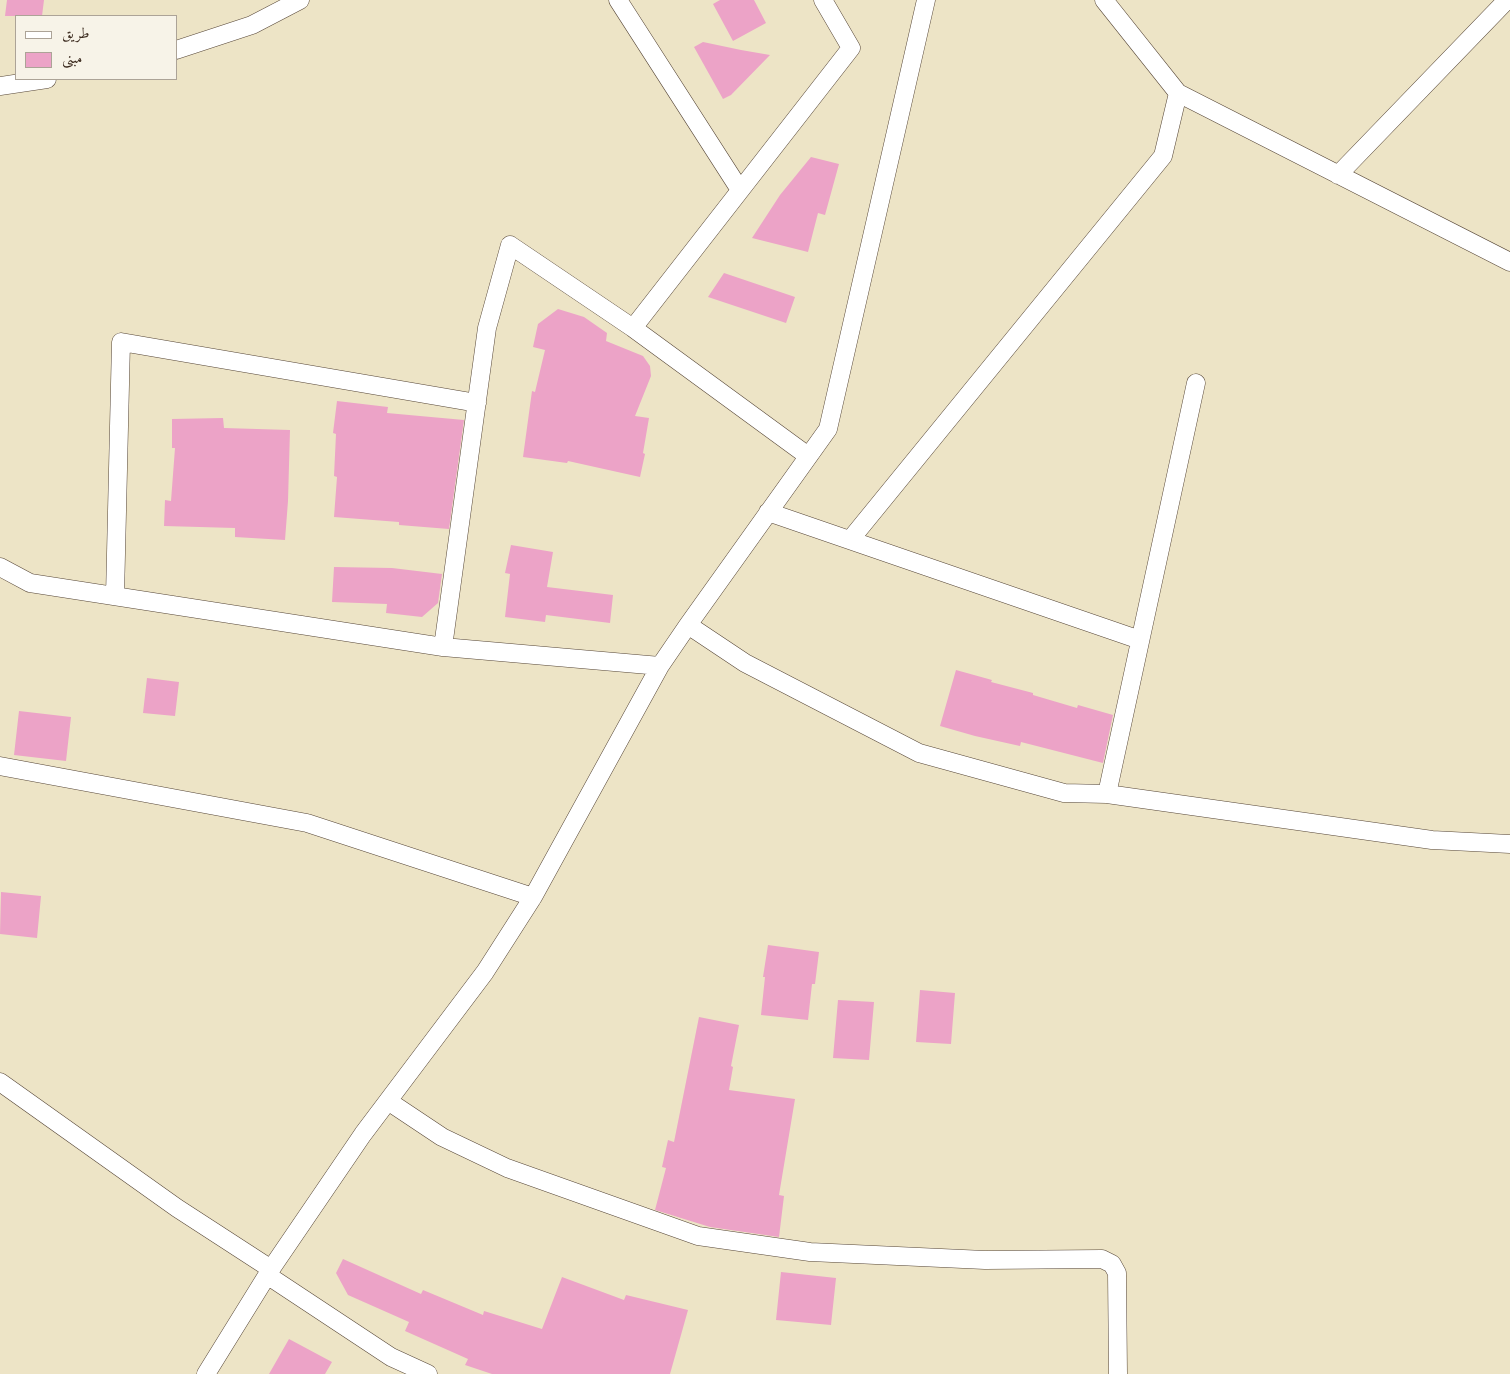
<!DOCTYPE html>
<html>
<head>
<meta charset="utf-8">
<style>
  body { margin:0 }
  #map { position:relative; width:1510px; height:1374px; overflow:hidden; background:#ede4c6; font-family:"IM FELL Double Pica",Amiri,serif }
  canvas { display:block }
  .legend { position:absolute; left:15px; top:15px; width:162px; height:65px; box-sizing:border-box; background:#f7f3e8; border:1px solid #aca397; margin:0; padding:6px 9px; list-style:none; font-size:15px; color:#3b2a1e }
  .legend li { display:flex; align-items:center; gap:10px; height:25px }
  .legend b { width:25px; border:1px solid #aca397 }
</style>
</head>
<body>
<div id="map">
<canvas width="1510" height="1374"></canvas>
<ul class="legend">
<li><b style="height:6px;background:#fff"></b>طريق</li>
<li><b style="height:14px;background:#eca3c7"></b>مبنى</li>
</ul>
</div>
<script>
const g = document.querySelector('canvas').getContext('2d');
g.lineJoin = 'round';
function fillPath(path, color) {
  g.fillStyle = color;
  g.fill(path, 'evenodd');
}
function toPath(rows) {
  const path = new Path2D();
  for (const r of rows) {
    path.moveTo(r[0], r[1]);
    for (let i = 2; i < r.length; i += 2) path.lineTo(r[i], r[i + 1]);
  }
  return path;
}
function trace(path, color, width, dash) {
  g.strokeStyle = color;
  g.lineWidth = width;
  g.lineCap = dash ? 'butt' : 'round';
  g.setLineDash(dash || []);
  g.stroke(path);
}
fillPath(toPath([
  [7,0,44,0,42,16,5,16],
  [720,0,754,0,766,23,733,41,713,4],
  [703,42,741,50,770,55,731,95,723,99,694,47],
  [811,157,839,164,825,215,818,213,808,252,752,238,780,195],
  [724,273,795,297,786,323,708,297],
  [558,309,584,317,607,333,606,341,643,356,650,366,651,376,635,416,649,418,643,453,645,454,640,477,568,461,567,463,523,457,532,391,535,392,545,350,533,347,538,324],
  [337,401,388,407,387,413,464,420,449,529,399,525,399,522,334,517,337,477,334,476,336,434,333,433],
  [223,418,224,428,290,430,288,501,285,540,235,537,235,528,164,526,165,500,171,501,175,448,172,448,172,419],
  [511,545,553,552,547,587,613,595,610,623,546,615,545,622,505,617,510,574,505,573],
  [334,567,392,568,442,574,438,603,422,617,386,613,387,604,332,602],
  [956,670,992,680,991,682,1033,693,1033,695,1077,708,1078,705,1113,715,1103,763,1021,742,1020,746,975,736,940,726],
  [147,678,179,682,175,716,143,713],
  [19,711,71,717,66,761,14,755],
  [1,892,41,896,37,938,0,934],
  [768,945,819,952,815,984,812,984,808,1020,761,1015,765,977,763,977],
  [920,990,955,993,951,1044,916,1042],
  [838,1000,874,1002,869,1060,833,1058],
  [699,1017,739,1025,731,1066,733,1067,729,1090,795,1099,779,1195,784,1196,779,1237,710,1227,655,1210,666,1168,662,1167,668,1140,674,1142],
  [343,1259,421,1294,423,1290,483,1315,484,1311,542,1329,562,1277,624,1300,626,1295,688,1310,670,1374,492,1374,465,1365,468,1359,405,1331,409,1322,348,1295,336,1273],
  [781,1272,836,1278,831,1325,776,1320],
  [289,1339,332,1362,325,1374,269,1374]
]), '#eca3c7');
const minor = toPath([
  [618,0,740,190],
  [1104,0,1178,93,1510,262],
  [176,50,252,25,300,0],
  [0,86,47,79],
  [1338,175,1507,0],
  [633,328,851,48,823,0],
  [768,512,1140,640],
  [850,540,1163,156,1178,93],
  [0,567,30,583,443,647,660,666],
  [115,596,121,342,477,403],
  [688,625,745,663,919,753,1064,793,1107,794,1432,840,1510,844],
  [443,647,487,328,510,245,633,328,808,456],
  [0,766,307,823,533,897],
  [1107,794,1196,383],
  [0,1082,177,1208,271,1269],
  [388,1101,442,1137,507,1168,698,1236,810,1252,985,1260,1102,1259,1112,1264,1117,1273,1118,1374],
  [267,1275,391,1357,428,1374],
  [206,1374,271,1269,363,1134,485,972,533,897,660,666,688,625,828,429,926,0]
]);
trace(minor, '#564637', 19);
trace(minor, '#fff', 18);
</script>
</body>
</html>
